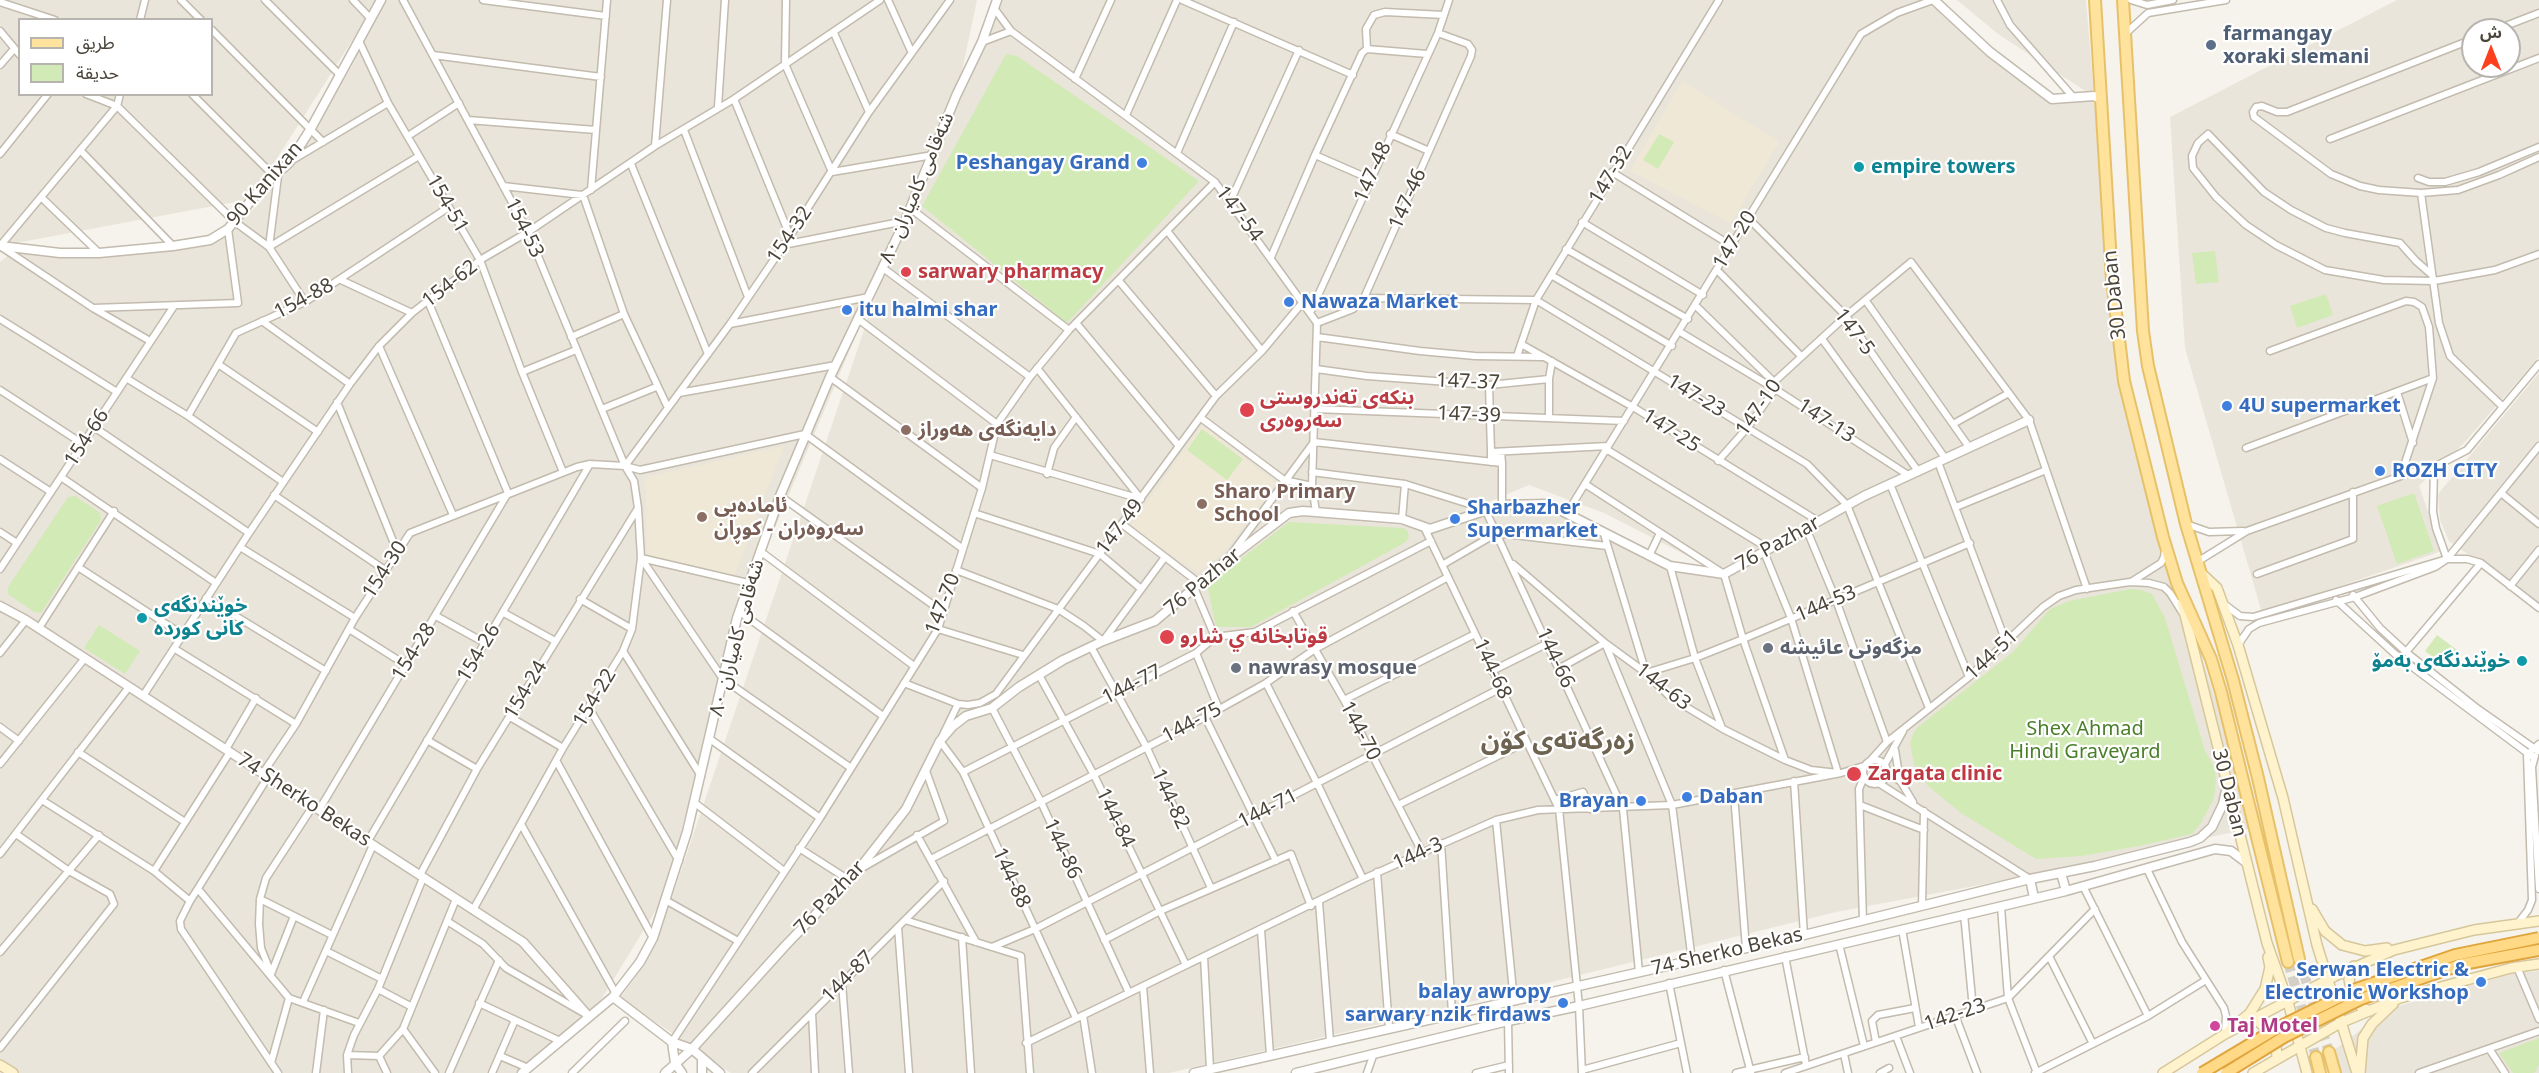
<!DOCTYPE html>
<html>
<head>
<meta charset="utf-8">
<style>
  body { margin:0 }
  #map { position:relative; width:2539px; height:1073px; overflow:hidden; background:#f6f3ec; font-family:"Noto Sans","Noto Sans Arabic",sans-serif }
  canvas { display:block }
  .legend { position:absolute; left:18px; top:18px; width:195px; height:78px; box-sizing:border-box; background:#fff; border:2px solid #b7b4b0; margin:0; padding:8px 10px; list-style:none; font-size:18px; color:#4b4439 }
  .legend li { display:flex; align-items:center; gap:12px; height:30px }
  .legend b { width:30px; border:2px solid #b7b4b0 }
  .north { position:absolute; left:2461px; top:18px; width:60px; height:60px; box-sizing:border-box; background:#fff; border:2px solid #b7b4b0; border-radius:50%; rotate:0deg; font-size:16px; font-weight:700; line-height:24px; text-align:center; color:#4b4439 }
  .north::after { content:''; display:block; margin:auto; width:21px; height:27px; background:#fc3f1d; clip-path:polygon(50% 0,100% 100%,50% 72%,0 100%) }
</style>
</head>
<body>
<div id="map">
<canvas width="2539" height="1073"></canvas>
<ul class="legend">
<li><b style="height:8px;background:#ffe39c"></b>طريق</li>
<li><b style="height:16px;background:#d2eab5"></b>حديقة</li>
</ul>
<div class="north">ش</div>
</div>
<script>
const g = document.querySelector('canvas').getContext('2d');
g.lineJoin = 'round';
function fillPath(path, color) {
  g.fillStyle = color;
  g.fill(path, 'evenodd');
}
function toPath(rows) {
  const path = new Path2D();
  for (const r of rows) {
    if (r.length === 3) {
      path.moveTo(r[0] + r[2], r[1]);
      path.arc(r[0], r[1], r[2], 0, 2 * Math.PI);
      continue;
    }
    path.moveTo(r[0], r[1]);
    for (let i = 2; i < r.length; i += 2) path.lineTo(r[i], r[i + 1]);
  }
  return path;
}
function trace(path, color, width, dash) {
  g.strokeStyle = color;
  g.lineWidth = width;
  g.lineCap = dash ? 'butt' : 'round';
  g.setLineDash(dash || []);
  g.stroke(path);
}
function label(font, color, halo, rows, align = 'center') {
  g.font = font + ' "Noto Sans","Noto Sans Arabic",sans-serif';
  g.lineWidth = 4.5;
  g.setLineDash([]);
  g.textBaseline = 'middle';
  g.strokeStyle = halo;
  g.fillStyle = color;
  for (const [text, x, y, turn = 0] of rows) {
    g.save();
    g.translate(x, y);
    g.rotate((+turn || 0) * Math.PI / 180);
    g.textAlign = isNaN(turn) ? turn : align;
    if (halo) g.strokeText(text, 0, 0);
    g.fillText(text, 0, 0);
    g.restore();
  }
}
fillPath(toPath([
  [0,0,378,0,251,199,0,246],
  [20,20,212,20,212,94,20,94],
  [384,0,977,0,957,95,997,0,1929,0,2052,99,2093,96,1998,34,1957,0,2086,0,2094,96,2124,381,2163,537,2246,794,2248,829,2012,879,1836,912,1405,1018,1169,1073,731,1073,620,998,640,971,660,933,888,259,737,618,664,897,593,1013,535,955,590,1018,522,1073,13,1073,0,1065,0,262,11,253,173,246,223,237,261,202,352,66,371,19],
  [1529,485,1604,513,1721,573,1670,566,1548,504,1502,505,1428,533,1413,526,1287,515,1298,511,1402,519,1425,529],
  [2397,0,2539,0,2539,357,2464,443,2419,486,2442,551,2262,613,2185,348,2170,117],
  [2473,30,2509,30,2509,66,2473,66],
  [2539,373,2539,604,2449,541,2440,520,2438,494],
  [2539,971,2539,1073,2342,1073,2325,1057,2388,1009,2515,973]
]), '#eae5da');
fillPath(toPath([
  [1682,81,1779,142,1731,223,1630,171],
  [1202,425,1276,483,1226,550,1198,573,1130,526],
  [784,446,734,577,647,557,646,477]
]), '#efe8d6');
fillPath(toPath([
  [1006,54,1017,56,1199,181,1067,323,922,206],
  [1659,134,1674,142,1658,169,1643,160],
  [2215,251,2219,282,2196,284,2192,253],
  [2326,294,2333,315,2297,328,2290,306],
  [1202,429,1243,459,1227,480,1187,450],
  [2414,493,2434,551,2397,564,2377,506],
  [75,496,100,513,101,520,41,613,34,612,8,594,8,587,68,497],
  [1289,522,1403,528,1407,530,1409,537,1406,542,1251,627,1216,627,1207,585],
  [2130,589,2141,590,2152,594,2165,618,2205,751,2214,767,2216,779,2214,798,2201,823,2192,834,2139,846,2082,856,2036,859,1961,813,1928,786,1914,764,1910,743,1913,734,1918,727,2013,652,2050,609,2069,601],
  [99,625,140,651,125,674,84,648],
  [2437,635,2457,650,2445,666,2425,651],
  [2539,1038,2539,1065,2534,1073,2513,1073,2499,1053]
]), '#d2eab5');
trace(toPath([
  [2299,959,2329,1052],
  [2288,962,2316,1057]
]), '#d4d0c8', 10, [10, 5]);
const minor = toPath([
  [181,0,201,20],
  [265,0,340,75],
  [353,0,371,19],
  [403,0,528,232,625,466,634,481,638,508,641,558,632,629,623,651,563,748,473,910],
  [483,0,606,16],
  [786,0,785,64,832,172,933,155],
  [888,0,911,51],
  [1182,0,1353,75],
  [1997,0,2010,25,2074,98],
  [2131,0,2147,5,2173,0],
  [0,2,55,20],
  [994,8,1011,31,1215,182,1317,323,1312,486,1316,512],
  [140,20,145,0],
  [212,30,323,142],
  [2495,30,2539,13],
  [0,31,20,55],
  [834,33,869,112],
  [2125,34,2148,13,2226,0],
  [2473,39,2287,112,2277,112,2262,106,2256,107,2253,112,2254,117,2331,174,2360,186,2379,190,2421,193,2458,190,2499,175,2539,157],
  [359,41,388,103,480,260,522,372,563,472],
  [982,42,1011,31],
  [1367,49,1366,29,1374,15,1385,12,1444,15],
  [1367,49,1427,54],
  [433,55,601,77],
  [0,65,14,49],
  [1075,79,1111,0],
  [86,94,117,106,235,222,269,247,305,302],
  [120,94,117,106,0,246,93,308,150,341],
  [192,94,277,179],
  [734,99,790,236],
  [718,107,725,0],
  [1126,115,1177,0],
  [468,120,596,130],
  [684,130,748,297],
  [1390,134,1429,151],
  [408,136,459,103],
  [2330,139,2539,58],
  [655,146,667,0],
  [80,150,173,246],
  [1177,153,1234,22],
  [0,154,48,94],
  [1315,155,1370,179],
  [291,161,388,103],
  [631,164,708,354],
  [1612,172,1732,246],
  [2418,178,2429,182,2445,182,2479,172,2539,147],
  [503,186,582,195],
  [591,190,607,0],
  [2421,193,2439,323,2450,356,2503,407],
  [583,195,624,314,668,408],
  [41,197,99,253],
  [1230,202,1299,50],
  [910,208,1069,330],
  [1748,218,1846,316,1945,458],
  [1582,222,1703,295],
  [1168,232,1262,351],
  [783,245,905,221],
  [269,247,419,156],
  [269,247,278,176],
  [1566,249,1688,319],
  [1271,257,1315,155,1362,53,1367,49],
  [883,268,1030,377],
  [1717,270,1801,356],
  [1551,275,1672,346],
  [2432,275,2416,261,2400,243,2345,233,2326,228,2291,210,2264,192,2208,134,2198,143,2192,156,2193,168,2216,197,2246,225,2276,245,2325,270,2384,280,2434,281,2495,270,2539,254],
  [341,280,412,313],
  [1119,281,1216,396],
  [1364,298,1536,300],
  [1536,300,1807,464,1847,505,1929,708],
  [1866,301,1969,447],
  [1696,306,1774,382,1775,389,1748,427,1718,461],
  [93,308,238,303,228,229],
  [1310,313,1438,33,1449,0],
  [0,319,117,392],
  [858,319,997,424],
  [262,321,350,384],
  [1076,323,1179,446],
  [1317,323,1353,309,1364,298,1471,56,1472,50,1468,44,1438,33],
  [730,324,869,297],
  [1680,332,1775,389,1908,475],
  [571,337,624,314],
  [1317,337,1420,351,1475,356,1543,357],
  [1822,339,1918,471],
  [1521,344,1633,407,1818,521],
  [379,346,453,515],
  [2270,351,2406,301,2414,302,2422,307,2429,327,2433,378,2401,475],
  [1517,356,1536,300,1719,0],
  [218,364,318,432],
  [1037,368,1141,499],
  [1316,369,1367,376,1489,385,1549,379],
  [522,372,576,350],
  [830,377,982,488],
  [126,378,188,416,283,482],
  [1774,382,1846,316,1911,262,2029,420,2087,589],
  [1489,385,1491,452,1502,463,1502,505],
  [0,390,83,444],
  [2397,392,2413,443],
  [679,393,836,365],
  [337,402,397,551],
  [602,409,656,387],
  [1315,409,1624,421],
  [188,416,236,333,305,302,449,207],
  [1201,418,1284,480,1312,486],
  [1549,418,1549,379,1552,361],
  [1953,424,2009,393],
  [94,427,249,533],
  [2246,448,2433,378],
  [1606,449,1769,549],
  [990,455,1141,499],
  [0,459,51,492],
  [1491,462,1491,452,1608,446],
  [1938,462,2006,642],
  [625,466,730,324,790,236,869,112,950,0],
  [2434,467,2433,512,2436,528,2447,559],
  [1312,472,1405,484,1485,509,1623,809,1639,972],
  [1047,474,1054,448,1076,417],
  [61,477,216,583],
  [1585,484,1724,574,1743,639,1785,760],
  [1890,484,1969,677],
  [2501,493,2539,524],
  [274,495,385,570],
  [780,496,943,612],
  [1956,507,2046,470],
  [974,513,1100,554,1140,588],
  [1567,513,1861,34,1897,13,1933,0],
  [1402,519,1405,484],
  [1122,524,1199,583],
  [2186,524,2209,532,2243,531],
  [1806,528,1836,600,1887,742],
  [1425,529,1559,809,1579,1006,1582,1073],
  [0,532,17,543],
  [1604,534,1646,673,1695,658,1743,639,1970,543],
  [240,547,355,618],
  [760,551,914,666],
  [1230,556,1314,442,1502,463,1501,452],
  [1649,556,1660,533],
  [641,558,723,679,851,768],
  [641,558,748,583],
  [2197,562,2247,531,2412,472,2434,467,2467,450,2539,364],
  [1513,564,1605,643,1646,673,1668,695,1683,705,1723,729,1785,760,1811,770,1838,773,1791,618,1764,552],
  [1442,565,1497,533,1607,546],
  [1670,566,1695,658,1722,728],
  [78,567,183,635],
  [0,569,174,306],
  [956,570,1058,609,1084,626,1103,641,1165,557],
  [2257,574,2353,539,2353,492],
  [2131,582,2161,563,2164,557,2165,550],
  [1193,585,1215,637],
  [2510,586,2539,550],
  [2353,595,2380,628,2406,652,2478,709,2538,751],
  [206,598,326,671],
  [580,599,632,629],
  [2336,600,2395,654,2534,758],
  [2224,604,2240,616,2253,617,2447,559,2467,559,2481,563,2539,608],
  [1293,611,1344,700,1422,852],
  [740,612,883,716],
  [504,613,555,641],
  [436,616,485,643],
  [39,628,114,511],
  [349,629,406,665],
  [938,629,1023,655],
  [2238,645,2249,629,2259,623,2355,597,2435,567,2447,559,2539,446],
  [1091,647,1147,748,1211,888],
  [175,649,296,724],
  [623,651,701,776],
  [2406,652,2481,563],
  [0,653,26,620],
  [1196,653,1219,709],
  [1560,668,1605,643,1672,805,1692,961],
  [1492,671,1548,643],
  [1039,675,1094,775,1186,965],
  [904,683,958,704,968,705,980,703,996,694,1216,396,1262,351,1303,302],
  [1266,683,1317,783,1363,879],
  [143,696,249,533,350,384,379,346,412,313,480,260,528,232,655,146,734,99,880,0],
  [1344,700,1475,634],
  [958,704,940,741,963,772,1076,1018],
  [589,708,679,861],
  [992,708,1041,802,1129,993],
  [510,717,563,748],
  [1205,717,1276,861],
  [0,727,19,741],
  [710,739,820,818],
  [427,740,477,769],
  [226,749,256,698],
  [1895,750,1900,781],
  [78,752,185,822],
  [2535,756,2532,767,2539,889],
  [1875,772,12],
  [1870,761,1887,742,1969,677,2043,607,2059,596,2076,590,2130,582,2149,583,2164,587,2170,593,2182,612],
  [557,762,653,938],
  [0,764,85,658],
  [1885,764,1903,731],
  [1887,771,1901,782,1913,802],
  [963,772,1196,653,1215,637,1255,632,1431,541],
  [263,773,296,724,355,618,410,533,577,467,590,464,625,466,640,470,805,434,963,549],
  [268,777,190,901,180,921,181,929,278,1073],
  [1794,781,1804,935],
  [1880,784,2030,879],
  [1734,794,1746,949],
  [42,800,154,871,190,901],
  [1555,800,1583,792,1590,809],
  [695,803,784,871],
  [1398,805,1526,742],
  [1860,805,1924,830],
  [319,810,508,493,428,301],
  [1496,820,1514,1001],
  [521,824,616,994],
  [917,835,976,942],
  [368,841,590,464],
  [1441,843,1452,1013],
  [799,848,849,880],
  [0,854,129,687],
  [931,859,1205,717,1266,683,1315,649,1448,577],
  [862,868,944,821,926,771],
  [2147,869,2182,942,2224,1008,2226,1016,2225,1034],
  [154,871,230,752],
  [1377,872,1389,1027],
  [420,875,477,769,638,508],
  [2083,886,2148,1016],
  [198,889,289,998,359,1023],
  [260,899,332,935],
  [667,901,738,941],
  [1319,902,1330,1041],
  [1922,906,1924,811],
  [2001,907,2008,998,2037,1073],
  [1964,914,1973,1009],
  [905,920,1021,956,1030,1073],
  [447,921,483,944,506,968,582,1012],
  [1863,921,1859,789,1864,777],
  [2518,923,2528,910,2532,900,2527,755,2539,744],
  [898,927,909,1073],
  [1902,929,1919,1027],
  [1261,930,1270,1055],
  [962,937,971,1073],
  [1104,940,1160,911,1291,854,1311,906],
  [1839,944,1864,1046],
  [992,947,1035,929,1501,688],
  [326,951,382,979],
  [0,952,99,835],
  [1785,956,1806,1065],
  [2049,956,2093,1044],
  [1204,957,1210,1069],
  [2517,967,2539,1019],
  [269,968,261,948,259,924,260,899,266,878,313,806],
  [1724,970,1751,1073],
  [271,974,294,916],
  [842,983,849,1073],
  [1669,983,1687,1073],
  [1143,986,1150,1073],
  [378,989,412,1007],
  [303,1002,373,845],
  [479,1003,560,1041],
  [812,1013,815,1073],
  [1083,1015,1092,1073],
  [1955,1015,1977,1073],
  [1508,1021,1509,1073],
  [403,1029,435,1073],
  [1896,1036,1910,1073],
  [672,1042,820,818,938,629,982,488,997,424,1030,377,1069,330,1215,182],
  [1876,1042,1872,1021,1878,1015,1915,1008],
  [1026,1043,1363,879,1496,820,1538,810,1672,805,1841,773,1864,766],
  [0,1048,114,904,110,894,69,871,16,834],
  [2490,1050,2505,1073],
  [1844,1054,1848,1073],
  [347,1055,379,1056],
  [379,1056,403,1029,456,899],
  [379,1056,387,1073],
  [500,1056,528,1068],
  [271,1063,289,998],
  [1582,1070,1681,1043],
  [316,1073,324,1010],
  [348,1073,347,1055,354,1035,378,989,423,878],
  [449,1073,499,960],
  [492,1073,515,1020],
  [572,1073,625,1021],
  [752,1073,944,881],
  [1367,1073,1374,1053],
  [1476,1073,1509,1065],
  [1736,1073,1805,1057],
  [1785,1073,2008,998,2095,909],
  [1880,1073,1889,1068],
  [2035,1073,2148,1016,2206,980],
  [2419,1073,2539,1031]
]);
const tertiary = toPath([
  [1934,0,1990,52,2052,99,2094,96,2101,99],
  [0,246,60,253,99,253,173,246,210,240,228,229,262,187,289,163,310,130,381,0],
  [0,606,26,620,523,942,589,1017],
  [2061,873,2066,891],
  [2030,879,2034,898],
  [613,997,672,1042,692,1049,720,1073],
  [672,1042,675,1063,682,1073],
  [522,1073,613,997,640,962,653,938,687,832,737,618,780,496,830,377,905,221,956,96,982,42,997,0],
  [665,1073,692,1049,785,946,859,869,906,809,940,741,953,726,966,716,992,708,1019,687,1063,660,1103,641,1155,621,1226,561,1289,513,1303,511,1402,519,1430,529,1502,505,1548,504,1670,566,1724,574,1864,496,2029,420],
  [702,1073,702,1059],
  [1194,1073,1804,935,2030,879,2095,866,2190,842,2200,838,2212,827,2223,804,2227,786],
  [1296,1073,1508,1021,1579,1006,2066,891,2215,849,2231,851,2247,863]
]);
const secondary = toPath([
  [2201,573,2217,588,2238,645,2283,798,2317,945,2357,1073],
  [2182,603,2267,943,2288,1002,2307,1073],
  [2312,909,2325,931,2342,945,2365,951,2387,948],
  [2354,966,2349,979,2352,994,2361,1007,2370,1011],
  [2252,1021,2259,1022,2270,1033,2276,1044,2277,1058],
  [2225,1034,2335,976,2394,950,2474,930,2539,921],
  [0,1065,13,1073],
  [2163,1073,2225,1034,2250,1013,2265,989,2270,967,2268,957],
  [2253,1073,2340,1023,2400,998,2511,968,2539,964],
  [2360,1073,2363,1038,2372,1024,2393,1004]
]);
const primary = toPath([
  [2095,0,2112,280,2124,381,2163,537,2177,583,2211,659,2221,692,2288,962],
  [2123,0,2143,331,2148,366,2186,524,2233,680,2258,778,2299,959],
  [2329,1052,2335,1073],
  [2316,1057,2320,1073]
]);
trace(minor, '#c2bbae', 9);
trace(tertiary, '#c2bbae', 11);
trace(secondary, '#d6c79b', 12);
trace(primary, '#e6c16a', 14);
trace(minor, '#fff', 6);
trace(tertiary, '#fff', 8);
trace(secondary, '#fff3cd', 9);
trace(primary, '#ffe39c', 10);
const trunkBridge = toPath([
  [2202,1073,2279,1027,2356,989,2455,955,2539,938],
  [2226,1073,2284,1037,2361,999,2463,964,2539,950]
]);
trace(trunkBridge, '#e0a43c', 14, []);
trace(trunkBridge, '#ffd985', 10);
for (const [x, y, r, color] of [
  [2211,45,6,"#5c6f8a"],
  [1142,163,6,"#3f7fe0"],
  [1859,167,6,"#0f9aa8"],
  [906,272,6,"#e0444e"],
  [1289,302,6,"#3f7fe0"],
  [847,310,6,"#3f7fe0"],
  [2227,406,6,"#3f7fe0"],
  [1247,410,8,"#e0444e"],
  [906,430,6,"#8d6e63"],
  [2380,471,6,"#3f7fe0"],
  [1202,504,6,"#8d6e63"],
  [702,517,6,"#8d6e63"],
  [1455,519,6,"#3f7fe0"],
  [142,618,6,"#0f9aa8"],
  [1167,637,8,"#e0444e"],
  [1768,648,6,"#6b7280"],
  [2522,661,6,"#0f9aa8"],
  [1236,668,6,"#6b7280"],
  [1854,774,8,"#e0444e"],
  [1687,797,6,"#3f7fe0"],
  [1641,801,6,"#3f7fe0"],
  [2481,982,6,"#3f7fe0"],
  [1563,1003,6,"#3f7fe0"],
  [2215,1026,6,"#d1479c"]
]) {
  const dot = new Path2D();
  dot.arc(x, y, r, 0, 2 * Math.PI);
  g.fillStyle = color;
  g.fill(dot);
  trace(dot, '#fff', 2);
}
label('bold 20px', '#4e5e75', '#fff', [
  ["farmangay",2223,34],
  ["xoraki slemani",2223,57]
], 'left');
label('bold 20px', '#366cbe', '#fff', [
  ["Peshangay Grand",1130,163,"right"],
  ["Nawaza Market",1301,302],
  ["itu halmi shar",859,310],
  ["4U supermarket",2239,406],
  ["ROZH CITY",2392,471],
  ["Sharbazher",1467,508],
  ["Supermarket",1467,531],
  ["Daban",1699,797],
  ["Brayan",1629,801,"right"],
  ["Serwan Electric &",2469,970,"right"],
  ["Electronic Workshop",2469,993,"right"],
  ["balay awropy",1551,992,"right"],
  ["sarwary nzik firdaws",1551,1015,"right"]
], 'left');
label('bold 20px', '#0d838f', '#fff', [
  ["empire towers",1871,167],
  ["خوێندنگەی",154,606],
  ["کانی کوردە",154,629],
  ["خوێندنگەی بەمۆ",2510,661,"right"]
], 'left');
label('20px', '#4b4439', '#fff', [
  ["147-48",1373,172,-66],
  ["147-32",1611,175,-59],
  ["90 Kanixan",265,184,-49],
  ["شەقامی کامیاران ٨٠",917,188,-67],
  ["147-46",1408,199,-66],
  ["154-51",447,204,60],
  ["147-54",1239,214,53],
  ["154-53",524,228,64],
  ["154-32",790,235,-56],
  ["147-20",1735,240,-59],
  ["154-62",450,284,-38],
  ["30 Daban",2115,295,-96],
  ["154-88",304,299,-28],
  ["147-5",1854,332,53],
  ["147-37",1468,382,2],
  ["147-23",1696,396,31],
  ["147-10",1759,408,-55],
  ["147-39",1469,415,2],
  ["147-13",1826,421,33],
  ["147-25",1671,431,32],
  ["154-66",87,438,-57],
  ["147-49",1120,527,-53],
  ["76 Pazhar",1778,544,-29],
  ["154-30",385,570,-57],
  ["76 Pazhar",1203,582,-40],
  ["147-70",943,604,-69],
  ["144-53",1826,604,-23],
  ["شەقامی کامیاران ٨٠",737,638,-75],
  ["154-28",414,652,-58],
  ["154-26",479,653,-59],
  ["144-51",1992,655,-43],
  ["144-66",1555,658,65],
  ["144-68",1492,669,65],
  ["144-77",1132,685,-27],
  ["144-63",1663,687,38],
  ["154-24",526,690,-59],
  ["154-22",595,698,-59],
  ["144-75",1192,723,-28],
  ["144-70",1360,731,62],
  ["30 Daban",2229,793,76],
  ["144-82",1170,799,65],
  ["74 Sherko Bekas",304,800,33],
  ["144-71",1268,809,-27],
  ["144-84",1115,818,64],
  ["144-86",1062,849,65],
  ["144-3",1418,854,-24],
  ["144-88",1011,878,65],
  ["76 Pazhar",830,898,-47],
  ["74 Sherko Bekas",1727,952,-13],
  ["144-87",848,977,-45],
  ["142-23",1955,1015,-19]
]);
label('bold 20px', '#be3a42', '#fff', [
  ["sarwary pharmacy",918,272],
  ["بنکەی تەندروستی",1260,398],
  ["سەروەری",1260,421],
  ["قوتابخانه ي شارو",1180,637],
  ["Zargata clinic",1868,774]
], 'left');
label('bold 20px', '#785e54', '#fff', [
  ["دایەنگەی هەوراز",918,430],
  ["Sharo Primary",1214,492],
  ["School",1214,515],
  ["ئامادەیی",714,506],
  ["سەروەران - کوڕان",714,529]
], 'left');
label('bold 20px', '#5b616d', '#fff', [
  ["مزگەوتی عائیشە",1780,648],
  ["nawrasy mosque",1248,668]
], 'left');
label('20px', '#4a7f2a', '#fff', [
  ["Shex Ahmad",2085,729],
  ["Hindi Graveyard",2085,752]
]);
label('bold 20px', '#b23c85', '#fff', [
  ["Taj Motel",2227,1026]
], 'left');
label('bold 26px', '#6e6250', '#fff', [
  ["زەرگەتەی کۆن",1558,742]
]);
</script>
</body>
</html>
